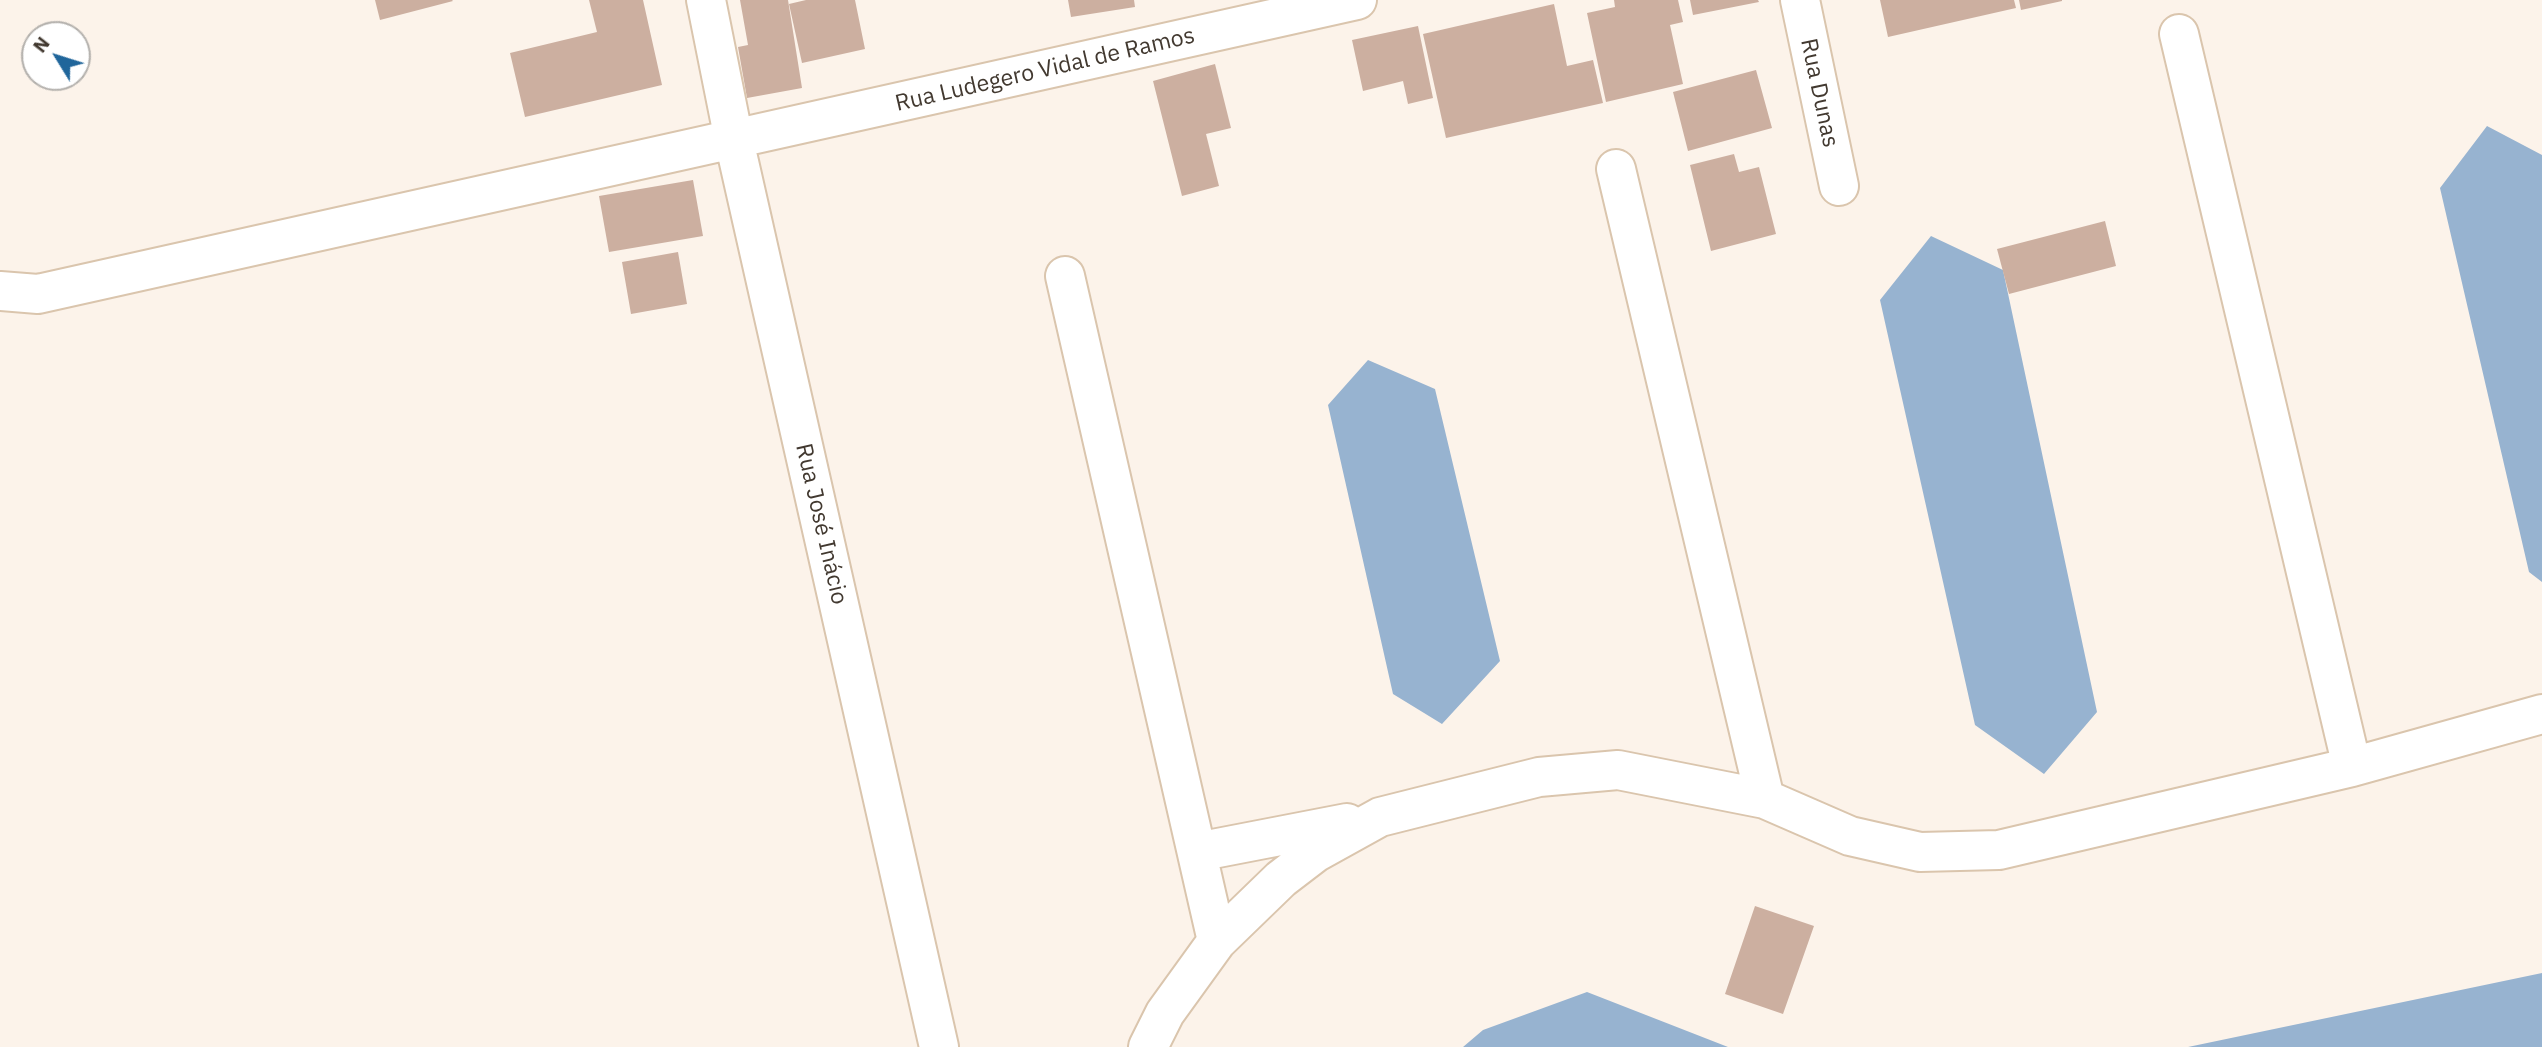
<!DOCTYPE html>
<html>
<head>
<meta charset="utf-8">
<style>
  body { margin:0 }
  #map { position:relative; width:2542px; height:1047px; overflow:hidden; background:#fcf3ea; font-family:"IBM Plex Sans",sans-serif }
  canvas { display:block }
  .north { position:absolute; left:21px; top:21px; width:70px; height:70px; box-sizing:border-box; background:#fff; border:2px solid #b3b0ac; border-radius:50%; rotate:308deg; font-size:19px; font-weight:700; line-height:28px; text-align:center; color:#423930 }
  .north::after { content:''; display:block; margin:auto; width:24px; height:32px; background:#20669b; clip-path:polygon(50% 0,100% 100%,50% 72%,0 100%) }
</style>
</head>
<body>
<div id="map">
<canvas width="2542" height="1047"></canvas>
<div class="north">N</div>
</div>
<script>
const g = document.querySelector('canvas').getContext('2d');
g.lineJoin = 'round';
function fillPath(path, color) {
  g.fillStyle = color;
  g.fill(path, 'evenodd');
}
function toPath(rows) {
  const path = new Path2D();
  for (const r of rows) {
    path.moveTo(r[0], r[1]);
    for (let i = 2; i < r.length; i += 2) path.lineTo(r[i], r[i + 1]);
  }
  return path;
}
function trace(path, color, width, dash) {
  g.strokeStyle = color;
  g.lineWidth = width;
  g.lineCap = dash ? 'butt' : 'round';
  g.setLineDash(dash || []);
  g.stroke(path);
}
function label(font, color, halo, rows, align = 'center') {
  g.font = font + ' "IBM Plex Sans",sans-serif';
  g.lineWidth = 5;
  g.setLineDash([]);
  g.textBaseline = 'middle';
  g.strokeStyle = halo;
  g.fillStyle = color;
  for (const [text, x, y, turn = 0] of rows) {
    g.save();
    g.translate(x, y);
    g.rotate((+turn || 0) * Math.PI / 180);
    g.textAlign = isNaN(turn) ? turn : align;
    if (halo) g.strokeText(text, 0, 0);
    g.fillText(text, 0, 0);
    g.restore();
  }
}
fillPath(toPath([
  [2487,126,2542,155,2542,582,2529,572,2440,188],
  [1931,236,2003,270,2097,712,2044,774,1975,725,1880,300],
  [1368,360,1435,389,1500,661,1442,724,1393,694,1328,405],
  [2542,973,2542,1047,2188,1047],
  [1587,992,1728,1047,1463,1047,1483,1030]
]), '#97b3d0');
fillPath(toPath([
  [375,0,452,0,453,1,380,20],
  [589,0,643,0,662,85,525,117,510,53,597,32],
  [740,0,788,0,802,88,747,98,738,47,748,45],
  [806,0,855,0,865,49,802,63,789,4],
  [1068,0,1134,0,1135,7,1071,17],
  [1614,0,1678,0,1683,22,1670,25,1683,84,1606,102,1587,13,1615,7],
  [1690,0,1758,0,1759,2,1693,15],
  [1880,0,2014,0,2016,8,1888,37],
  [2019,0,2062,0,2062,1,2021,10],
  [1554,4,1567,66,1593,60,1603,103,1446,138,1423,34],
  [1418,26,1433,98,1408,104,1403,81,1363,91,1352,40],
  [1215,64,1231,128,1206,134,1219,186,1182,196,1153,81],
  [1756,70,1772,128,1688,151,1673,92],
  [1734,154,1739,172,1759,167,1776,234,1711,251,1690,165],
  [693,180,703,236,609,252,599,196],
  [2105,221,2116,266,2009,294,1997,249],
  [678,252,687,304,631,314,622,262],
  [1755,906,1814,926,1783,1014,1725,994]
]), '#ccafa0');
const street = toPath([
  [706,0,734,140,939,1047],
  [1800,0,1839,186],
  [2179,34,2352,767],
  [1616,169,1765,799],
  [1065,276,1217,941],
  [0,291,38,294,1357,0],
  [1197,852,1347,823],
  [1148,1047,1165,1013,1217,941,1281,879,1315,853,1380,817,1539,777,1618,770,1765,799,1850,836,1920,852,1999,850,2352,767,2542,714]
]);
trace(street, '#dac5ad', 42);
trace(street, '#fff', 38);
label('23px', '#423930', '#fff', [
  ["Rua Ludegero Vidal de Ramos",1045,70,-13],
  ["Rua Dunas",1819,93,78],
  ["Rua José Inácio",821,524,77]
]);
</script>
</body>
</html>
